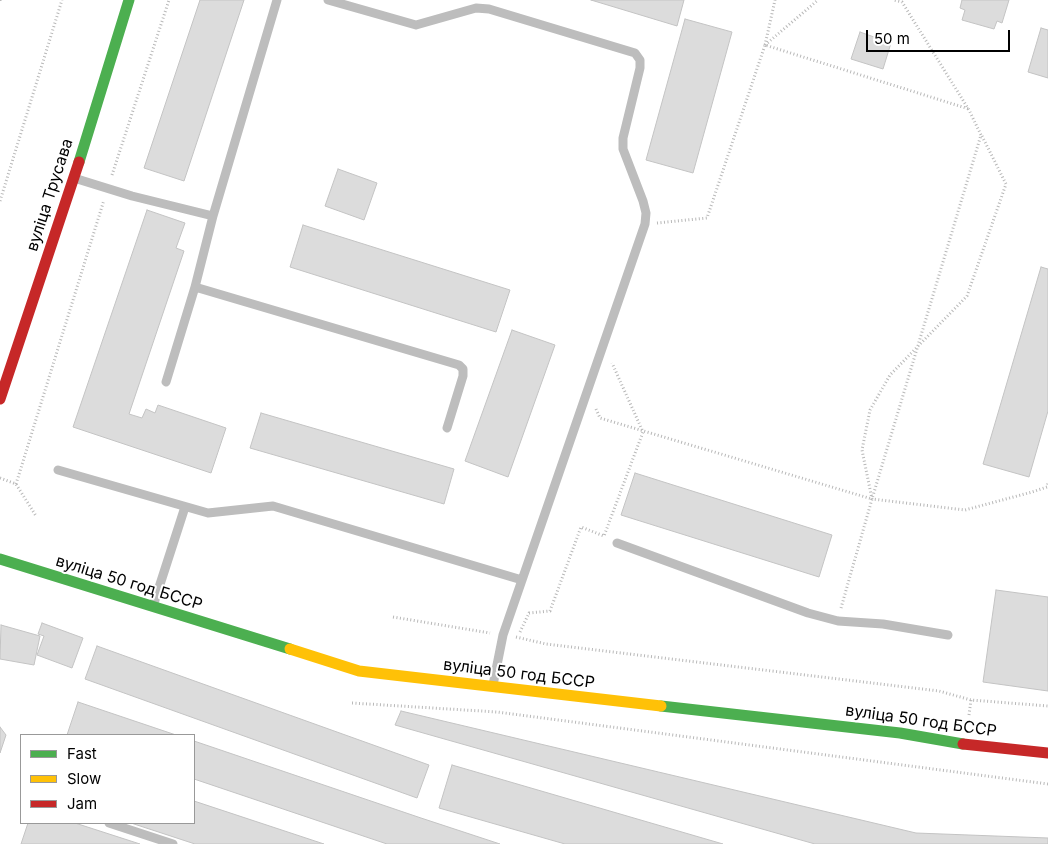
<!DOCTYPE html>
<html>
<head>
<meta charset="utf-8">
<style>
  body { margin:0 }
  #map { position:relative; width:1048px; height:844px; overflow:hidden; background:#fff; font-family:Inter,sans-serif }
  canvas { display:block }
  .legend { position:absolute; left:20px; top:734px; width:175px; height:90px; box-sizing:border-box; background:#fff; border:1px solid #999; margin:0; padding:6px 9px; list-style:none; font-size:15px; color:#000 }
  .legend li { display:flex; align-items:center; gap:10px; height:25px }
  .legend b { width:25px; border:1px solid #999 }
  .scale { position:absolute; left:866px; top:30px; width:144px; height:22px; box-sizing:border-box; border:2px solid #000; border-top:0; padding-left:6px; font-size:15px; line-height:18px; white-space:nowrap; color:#000; -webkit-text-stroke:4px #fff; paint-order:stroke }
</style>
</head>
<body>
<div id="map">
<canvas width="1048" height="844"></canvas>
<ul class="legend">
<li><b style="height:6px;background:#4caf50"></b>Fast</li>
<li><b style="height:6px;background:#ffc107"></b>Slow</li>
<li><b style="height:6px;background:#c62828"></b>Jam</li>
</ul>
<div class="scale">50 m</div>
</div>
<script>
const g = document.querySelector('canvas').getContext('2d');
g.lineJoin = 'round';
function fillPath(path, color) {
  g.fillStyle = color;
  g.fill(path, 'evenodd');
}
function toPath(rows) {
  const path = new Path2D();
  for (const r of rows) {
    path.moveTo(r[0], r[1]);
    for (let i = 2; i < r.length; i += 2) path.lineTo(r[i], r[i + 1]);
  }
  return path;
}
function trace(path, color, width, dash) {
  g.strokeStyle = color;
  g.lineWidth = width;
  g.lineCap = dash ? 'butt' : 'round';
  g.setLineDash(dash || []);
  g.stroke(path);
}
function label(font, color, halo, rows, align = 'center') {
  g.font = font + ' Inter,sans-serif';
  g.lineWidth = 4;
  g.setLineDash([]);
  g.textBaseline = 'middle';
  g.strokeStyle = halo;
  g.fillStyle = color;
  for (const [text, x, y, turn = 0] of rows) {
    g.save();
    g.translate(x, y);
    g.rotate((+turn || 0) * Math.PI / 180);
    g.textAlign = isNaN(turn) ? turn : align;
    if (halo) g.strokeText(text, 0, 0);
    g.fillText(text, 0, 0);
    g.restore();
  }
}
const building = toPath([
  [200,0,244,0,184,181,144,168,200,0],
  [591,0,684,0,677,26,591,0],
  [962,0,1009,0,1002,23,997,21,994,29,962,20,965,10,960,8,962,0],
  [685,19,732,32,693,173,646,160,685,19],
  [1041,28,1048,30,1048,78,1028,72,1041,28],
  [860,32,891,43,883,69,851,59,860,32],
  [338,169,377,183,364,220,325,206,338,169],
  [147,210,185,223,176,248,184,251,129,414,142,418,146,409,155,413,158,405,226,428,211,473,73,427,147,210],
  [303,225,510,290,496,332,290,267,303,225],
  [1041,267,1048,269,1048,411,1029,477,983,464,1041,267],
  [512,330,555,345,508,477,465,461,512,330],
  [261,413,454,469,444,504,250,448,261,413],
  [635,473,832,535,819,577,621,515,635,473],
  [996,590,1048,597,1048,691,983,682,996,590],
  [42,623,83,638,72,668,37,655,44,636,38,634,42,623],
  [1,625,40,636,34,665,0,659,1,625],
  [97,646,429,765,417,798,85,679,97,646],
  [78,702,176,735,67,735,78,702],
  [401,711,916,833,1048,838,1048,844,815,844,395,725,401,711],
  [0,727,6,735,0,753,0,727],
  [194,741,421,818,500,844,387,844,194,779,194,741],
  [452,765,723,844,565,844,439,808,452,765],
  [194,801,324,844,195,844,131,823,194,823,194,801],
  [28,823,75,823,140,844,21,844,28,823]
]);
fillPath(building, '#dcdcdc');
trace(building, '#c4c4c4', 1);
trace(toPath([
  [0,1,0,0],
  [765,45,818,0],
  [765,45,775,0],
  [982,136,1006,184,967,296,890,375,870,410,862,450,872,499,965,510,1032,492,1047,487,1048,483],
  [112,175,169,0],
  [0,201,62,0],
  [657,223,707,218,765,45,969,109],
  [596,409,600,418,872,499],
  [0,478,16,484,36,516],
  [16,484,104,200],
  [841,608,872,499,981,135,969,110,902,2,894,0],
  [393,617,490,633],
  [520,632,529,613,550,611,581,527,604,536,643,432,612,363],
  [516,637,546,644,939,691,971,700,1048,706],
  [352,703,497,712,1048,784],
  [969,715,971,700]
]), '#b8b8b8', 3, [1, 2.5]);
trace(toPath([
  [328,0,416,25,476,8,489,9,635,53,640,60,640,68,623,138,623,149,643,201,646,213,645,224,503,635,493,685],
  [74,178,132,196,213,216,277,0],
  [213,216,195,287,459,365,463,369,463,376,447,428],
  [166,382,195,287],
  [58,470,208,513,273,506,522,580],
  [617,543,808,613,838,621,883,624,948,635],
  [153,606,185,507],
  [109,823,173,844]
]), '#bdbdbd', 9);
trace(toPath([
  [79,162,129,0],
  [0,559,290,649],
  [661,706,900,733,963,744]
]), '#4caf50', 11);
trace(toPath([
  [290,649,359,671,661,706]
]), '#ffc107', 11);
trace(toPath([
  [0,399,79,162],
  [963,744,1048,753]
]), '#c62828', 11);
label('16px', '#000', '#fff', [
  ["вуліца Трусава",50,195,-72],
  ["вуліца 50 год БССР",129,583,17],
  ["вуліца 50 год БССР",519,674,7],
  ["вуліца 50 год БССР",921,721,8]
]);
</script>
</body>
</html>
